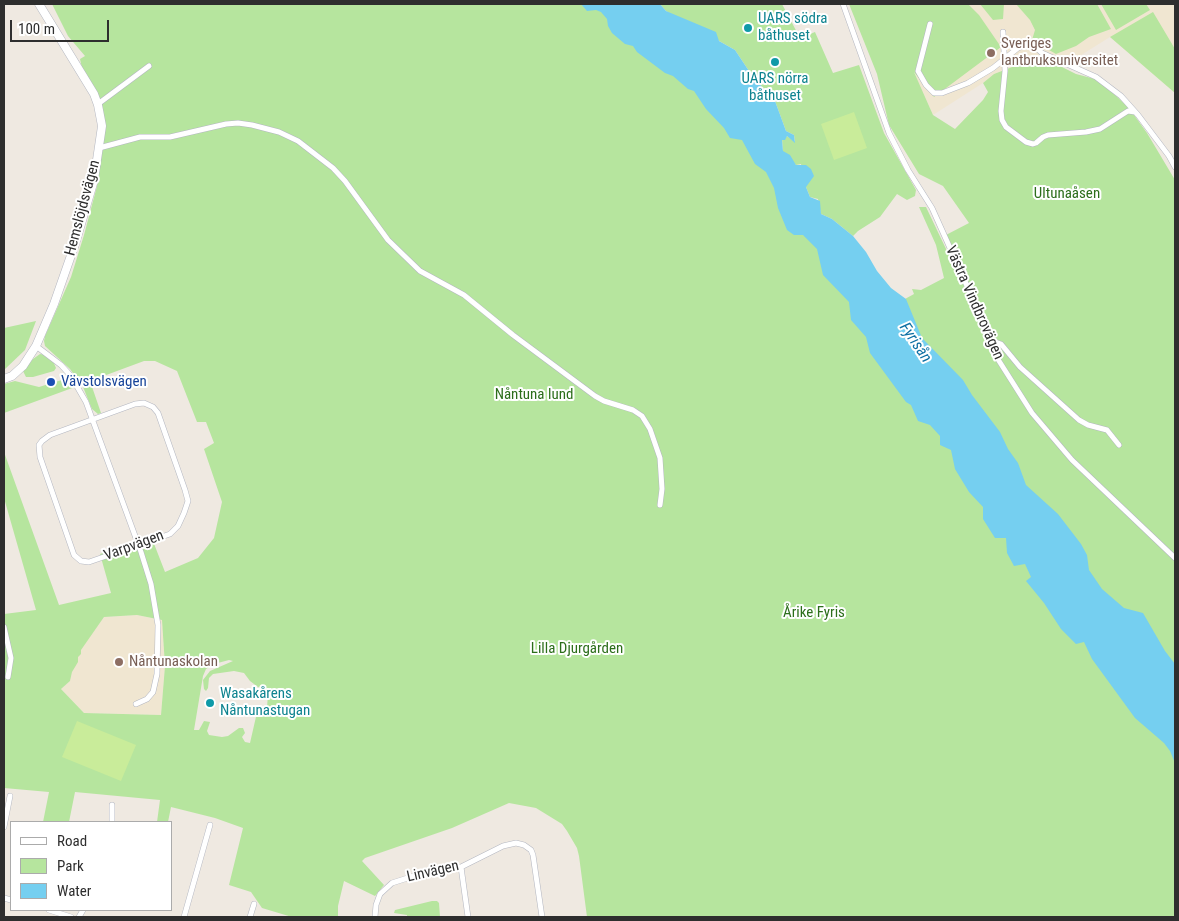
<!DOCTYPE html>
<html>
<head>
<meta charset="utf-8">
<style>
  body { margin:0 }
  #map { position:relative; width:1179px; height:921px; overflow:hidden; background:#efe9e1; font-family:"Roboto Condensed",sans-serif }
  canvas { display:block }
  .frame { position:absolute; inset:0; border:5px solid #2e2e2e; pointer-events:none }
  .legend { position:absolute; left:10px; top:821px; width:162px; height:90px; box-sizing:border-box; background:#fff; border:1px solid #ababab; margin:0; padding:6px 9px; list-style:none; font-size:15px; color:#2e2e2e }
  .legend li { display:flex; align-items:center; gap:10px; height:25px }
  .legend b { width:25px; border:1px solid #ababab }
  .scale { position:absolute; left:10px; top:20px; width:99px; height:22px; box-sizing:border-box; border:2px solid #2e2e2e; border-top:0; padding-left:6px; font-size:15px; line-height:18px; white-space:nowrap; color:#2e2e2e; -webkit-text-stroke:4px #fff; paint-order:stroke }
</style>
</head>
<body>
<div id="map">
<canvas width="1179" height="921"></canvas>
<div class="frame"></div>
<ul class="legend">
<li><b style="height:6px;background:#fff"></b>Road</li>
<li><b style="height:14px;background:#b6e59e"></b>Park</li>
<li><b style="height:14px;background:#75cff0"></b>Water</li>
</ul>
<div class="scale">100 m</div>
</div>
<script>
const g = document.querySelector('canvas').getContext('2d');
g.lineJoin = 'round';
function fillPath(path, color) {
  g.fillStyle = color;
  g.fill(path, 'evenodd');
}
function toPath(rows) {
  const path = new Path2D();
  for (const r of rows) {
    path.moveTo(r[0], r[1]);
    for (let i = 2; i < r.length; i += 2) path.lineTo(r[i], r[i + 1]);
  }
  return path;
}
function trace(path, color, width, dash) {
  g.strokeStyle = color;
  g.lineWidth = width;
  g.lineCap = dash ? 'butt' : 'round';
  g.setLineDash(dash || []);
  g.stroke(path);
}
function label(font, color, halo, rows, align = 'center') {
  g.font = font + ' "Roboto Condensed",sans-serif';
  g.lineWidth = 4;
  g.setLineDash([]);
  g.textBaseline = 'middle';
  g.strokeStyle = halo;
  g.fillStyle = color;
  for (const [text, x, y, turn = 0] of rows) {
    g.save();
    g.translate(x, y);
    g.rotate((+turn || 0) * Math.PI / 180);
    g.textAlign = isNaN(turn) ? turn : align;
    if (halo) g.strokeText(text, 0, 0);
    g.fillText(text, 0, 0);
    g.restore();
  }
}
fillPath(toPath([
  [864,4,1175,4,1175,93,1110,37,1062,67,1025,62,994,74,983,83,933,115,913,70],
  [137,615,162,620,165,666,161,715,84,713,61,689,70,681,75,657,104,617]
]), '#f0e6d1');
fillPath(toPath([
  [52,4,617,4,727,93,876,315,914,294,912,289,921,290,944,278,936,245,919,207,926,207,957,272,960,271,944,236,969,223,943,186,919,174,889,125,877,74,849,4,968,4,979,15,1001,47,934,97,914,72,933,115,955,129,983,100,988,92,983,83,994,74,1025,62,1062,67,1076,74,1095,79,1112,92,1129,108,1147,133,1175,180,1175,917,587,917,579,856,577,848,567,831,562,824,536,808,509,803,452,828,365,858,362,861,384,885,375,896,344,881,338,906,338,917,292,917,262,908,251,892,229,885,243,828,215,818,171,807,168,822,157,822,160,800,75,792,69,822,43,822,49,792,4,788,4,614,36,610,4,498,4,452,59,605,111,593,100,554,151,536,165,572,198,558,214,538,222,502,204,449,214,443,206,422,197,422,177,371,155,361,144,361,90,381,101,413,98,414,92,409,83,387,70,369,45,346,44,341,45,336,71,277,84,235,97,186,104,137,104,115,99,97,82,68,80,59,85,56,68,36],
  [137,615,162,620,165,666,161,715,84,713,61,689,70,681,72,672,78,662,78,657,81,654,81,650,104,617],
  [229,660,233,661,210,671,203,680,204,689,206,691,208,688,209,678,213,674,234,671,244,673,250,681,258,687,262,688,265,685,268,694,267,708,258,708,250,743,245,742,242,737,245,733,243,728,239,728,228,736,222,737,209,735,207,731,210,722,204,721,199,730,194,730,203,676,206,669,214,664],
  [660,4,782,4,800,38,815,32,833,73,859,65,884,133,916,190,915,196,907,200,897,194,880,217,858,231,853,236,832,219,821,214,818,199,810,197,806,187,801,164,796,165,783,152,782,139,787,136,795,142,794,135,786,131,775,101,753,77,735,50,666,11],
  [980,4,1004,4,1003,19,993,20],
  [1016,4,1097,4,1111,29,1089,37,1076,46,1056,54,1032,40,1035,30,1030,20],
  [1101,4,1146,4,1150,10,1116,30],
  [1153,12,1175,49,1175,93,1110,37],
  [36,321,25,350,4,370,4,328],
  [40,354,46,355,53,361,56,368,54,371,33,377,26,377,23,371,33,359],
  [65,379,71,381,75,387,4,413,4,384,15,381,39,387],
  [432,901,437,901,439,903,440,917,407,917,407,915,394,913,395,910]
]), '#b6e59e');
fillPath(toPath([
  [854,112,867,148,834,160,821,124],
  [77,721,136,745,121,781,62,757]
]), '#c9ec9a');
fillPath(toPath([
  [581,4,660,4,666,11,716,32,719,41,735,50,753,77,775,101,786,131,794,135,795,143,787,136,785,140,782,140,783,151,790,155,796,165,806,165,811,169,814,176,806,187,810,197,820,201,821,214,832,219,853,236,866,252,877,271,891,288,906,299,922,338,963,380,972,395,1000,432,1008,449,1018,463,1026,485,1058,514,1081,544,1087,555,1089,570,1102,589,1124,608,1143,613,1165,651,1175,664,1175,763,1170,751,1164,743,1135,718,1092,659,1084,642,1076,644,1061,629,1044,603,1026,581,1031,577,1025,564,1014,566,1007,553,1006,538,995,538,983,519,983,507,969,492,955,469,951,450,940,445,940,436,930,425,918,421,911,405,906,402,870,353,866,337,851,320,849,302,823,275,817,249,803,235,794,235,787,230,778,208,774,188,766,172,755,164,742,140,730,138,724,128,706,109,694,91,688,89,673,76,665,73,637,52,633,46,625,44,612,33,608,26,607,19,601,12,596,10,587,11]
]), '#75cff0');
const street = toPath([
  [843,4,889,133,908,170,932,208,968,288,994,353,1032,413,1072,460,1175,558],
  [930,24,918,71,926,85,934,93,942,93,968,83,993,68,1018,48,1031,43,1042,53,1096,77,1121,96,1138,115,1169,156,1175,167],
  [1003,32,1005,71,1001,111,1002,120,1006,127,1026,142,1033,144,1036,143,1043,137,1048,135,1086,132,1100,129,1128,111,1135,112],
  [98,104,149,66],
  [99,148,140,137,170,137,226,124,238,123,252,125,279,132,298,141,333,168,345,181,388,240,420,271,464,295,513,335,595,396,604,401,633,410,642,416,650,429,660,458,662,489,660,505],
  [989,340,1001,344,1020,367,1079,420,1088,425,1107,430,1119,445],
  [36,346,61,365,71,376,86,402,141,552,151,584,158,625,157,674,153,692,147,699,136,704],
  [144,403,153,407,158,413,185,490,188,501,184,513,178,526,170,534,89,562,81,561,74,555,40,457,39,445,42,441,50,435,135,404,144,403],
  [4,627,11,658,8,677],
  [112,822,112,805],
  [4,827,10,796],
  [461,867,468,917],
  [4,898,11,900],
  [49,910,71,917],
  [79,917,83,910],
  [184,917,210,825],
  [250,917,254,904],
  [375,917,376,905,380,894,392,883,417,875,461,867,503,846,516,843,524,845,531,850,533,855,542,917]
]);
const secondary = toPath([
  [4,379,12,376,23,366,36,346,54,304,75,244,94,180,102,126,98,105,94,94,39,4]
]);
trace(street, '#b4b7c1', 6);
trace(secondary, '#b4b7c1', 9);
trace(street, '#fff', 5);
trace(secondary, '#fff', 8);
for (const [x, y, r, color] of [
  [748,28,5,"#0f9aa8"],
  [991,53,5,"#8d6e63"],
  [775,62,5,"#0f9aa8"],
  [51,382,5,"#1a4fb4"],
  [119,662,5,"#8d6e63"],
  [210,703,5,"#0f9aa8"]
]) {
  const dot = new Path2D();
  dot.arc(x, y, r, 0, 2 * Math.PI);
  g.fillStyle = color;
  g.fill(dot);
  trace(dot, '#fff', 2);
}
label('15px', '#0d838f', '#fff', [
  ["UARS södra",758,19],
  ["båthuset",758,36],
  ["UARS nörra",775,79,"center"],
  ["båthuset",775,96,"center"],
  ["Wasakårens",220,694],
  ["Nåntunastugan",220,711]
], 'left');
label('15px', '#785e54', '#fff', [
  ["Sveriges",1001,44],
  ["lantbruksuniversitet",1001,61],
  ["Nåntunaskolan",129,662]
], 'left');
label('15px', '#2c6e1b', '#fff', [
  ["Ultunaåsen",1067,194],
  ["Nåntuna lund",534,395],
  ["Årike Fyris",814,613],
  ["Lilla Djurgården",577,649]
]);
label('15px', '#2e2e2e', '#fff', [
  ["Hemslöjdsvägen",83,208,-75],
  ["Västra Vindbrovägen",974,303,66],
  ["Varpvägen",134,546,-20],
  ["Linvägen",433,872,-13]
]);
label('15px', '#164399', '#fff', [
  ["Vävstolsvägen",61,382]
], 'left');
label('italic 16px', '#0d6fa3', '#fff', [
  ["Fyrisån",915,343,56]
]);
</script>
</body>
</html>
